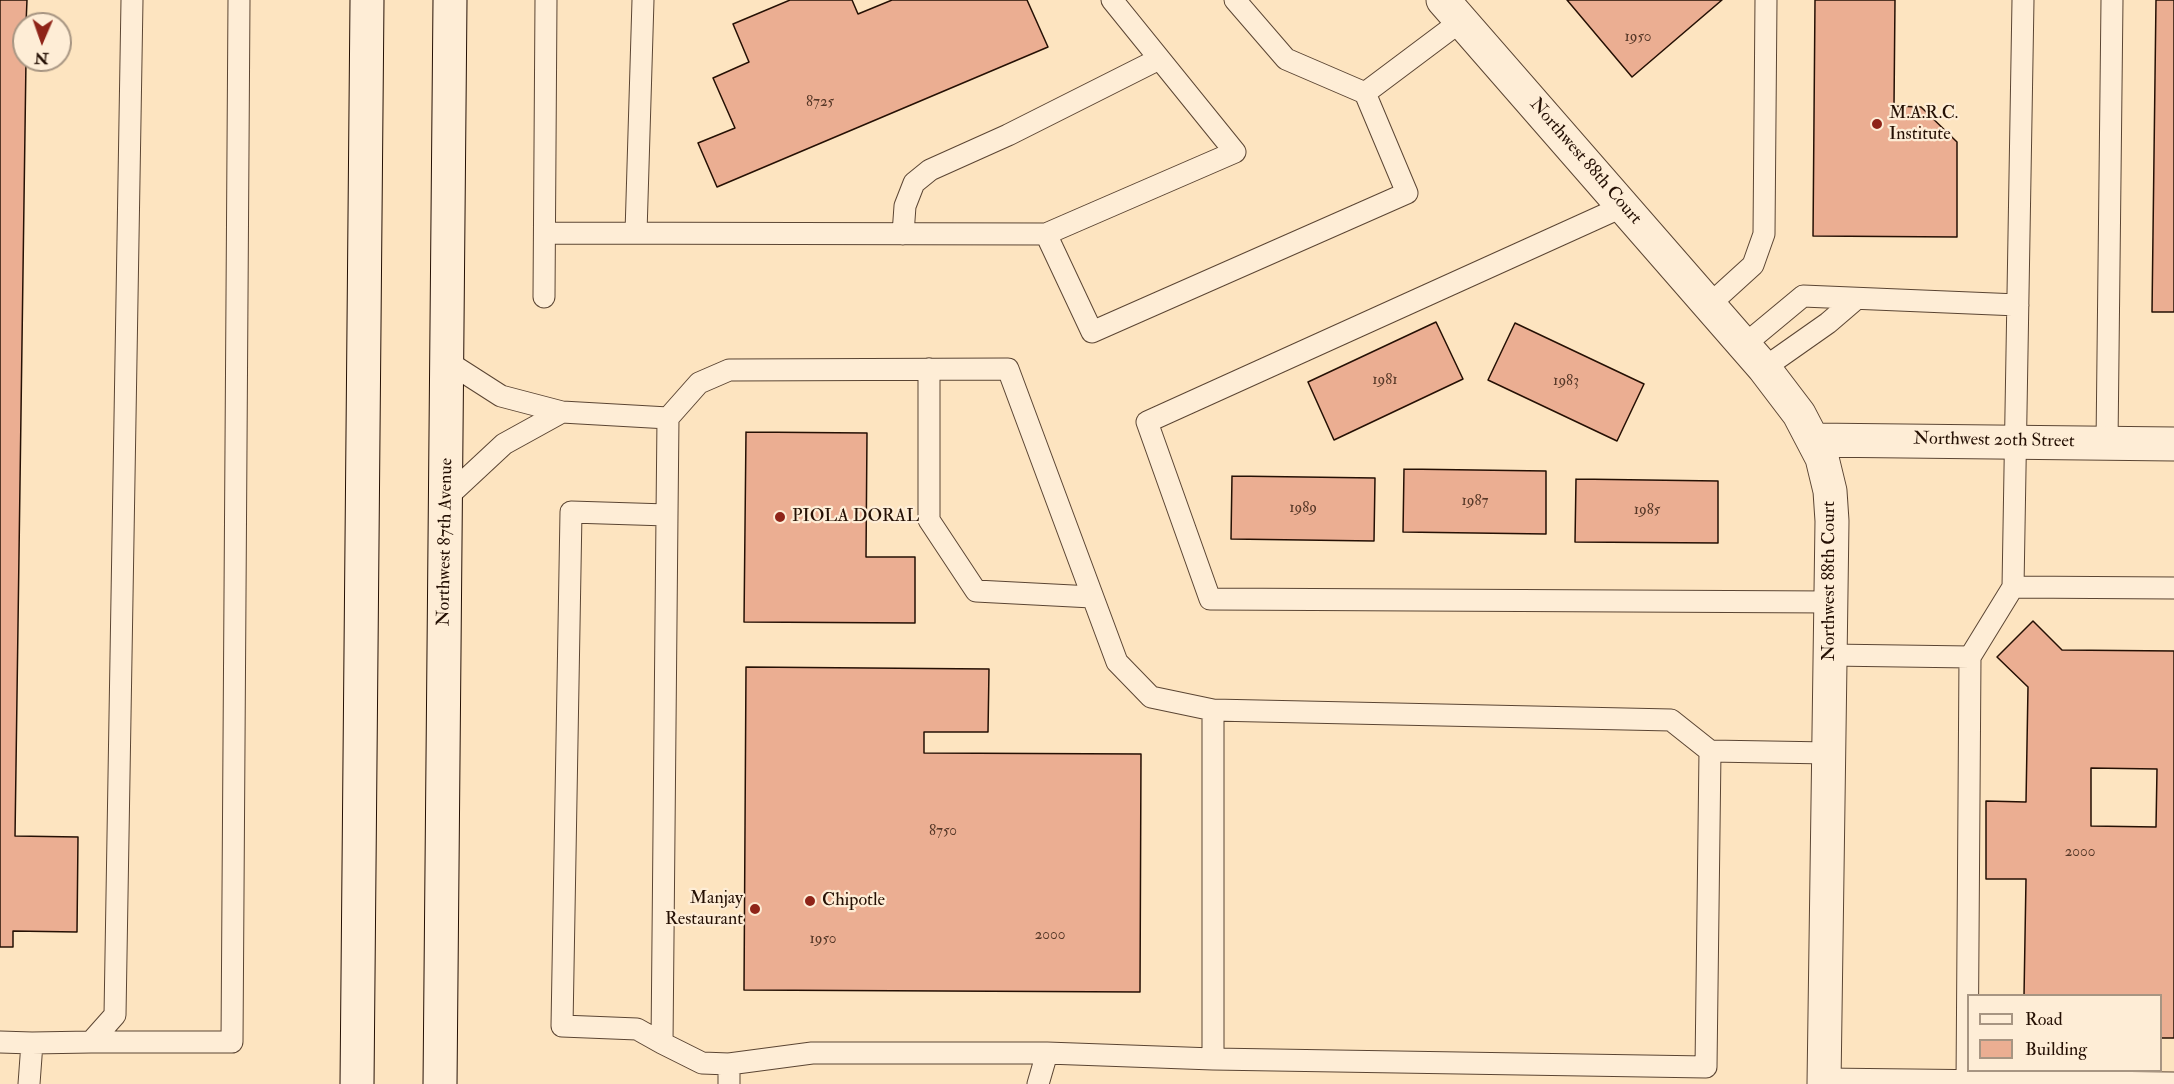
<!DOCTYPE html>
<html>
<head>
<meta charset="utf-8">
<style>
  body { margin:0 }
  #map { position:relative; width:2174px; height:1084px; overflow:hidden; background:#fde4c0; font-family:"IM FELL Double Pica",serif }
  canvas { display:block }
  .legend { position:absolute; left:1967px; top:994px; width:195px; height:78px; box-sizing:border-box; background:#feedd6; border:2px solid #a79582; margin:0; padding:8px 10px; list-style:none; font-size:18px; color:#251004 }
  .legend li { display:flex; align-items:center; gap:12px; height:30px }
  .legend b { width:30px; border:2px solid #a79582 }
  .north { position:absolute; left:12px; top:12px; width:60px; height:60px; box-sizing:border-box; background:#feedd6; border:2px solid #a79582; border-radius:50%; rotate:182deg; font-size:16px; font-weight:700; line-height:24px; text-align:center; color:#251004 }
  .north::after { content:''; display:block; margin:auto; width:21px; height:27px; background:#8f2418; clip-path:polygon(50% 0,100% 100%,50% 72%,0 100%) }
</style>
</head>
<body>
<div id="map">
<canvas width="2174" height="1084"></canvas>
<ul class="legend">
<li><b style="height:8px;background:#feedd6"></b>Road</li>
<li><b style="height:16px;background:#ebae92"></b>Building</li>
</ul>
<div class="north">N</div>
</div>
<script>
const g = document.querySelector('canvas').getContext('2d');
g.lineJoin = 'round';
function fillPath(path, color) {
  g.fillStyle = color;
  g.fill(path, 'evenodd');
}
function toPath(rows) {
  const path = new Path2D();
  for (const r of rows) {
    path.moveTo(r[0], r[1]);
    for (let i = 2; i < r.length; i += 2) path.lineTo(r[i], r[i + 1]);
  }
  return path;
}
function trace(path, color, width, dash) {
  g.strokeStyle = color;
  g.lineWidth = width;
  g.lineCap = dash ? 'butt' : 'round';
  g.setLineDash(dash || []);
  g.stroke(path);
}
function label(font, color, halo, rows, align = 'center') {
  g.font = font + ' "IM FELL Double Pica",serif';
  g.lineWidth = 4.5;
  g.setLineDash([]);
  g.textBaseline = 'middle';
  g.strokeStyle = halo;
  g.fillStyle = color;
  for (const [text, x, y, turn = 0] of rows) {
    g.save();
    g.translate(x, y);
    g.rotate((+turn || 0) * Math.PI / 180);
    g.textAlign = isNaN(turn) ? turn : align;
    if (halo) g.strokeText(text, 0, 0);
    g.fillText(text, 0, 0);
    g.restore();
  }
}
const building = toPath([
  [0,0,27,0,26,24,24,24,26,60,15,836,78,837,77,932,13,931,13,947,0,947,0,0],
  [790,0,852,0,858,14,892,0,1027,0,1048,47,717,187,698,143,735,128,713,78,749,62,733,24,790,0],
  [1567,0,1722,0,1632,77,1567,0],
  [1815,0,1895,0,1894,106,1921,107,1957,142,1957,237,1813,236,1815,0],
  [2156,0,2174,0,2174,312,2152,312,2156,0],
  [1436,322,1463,379,1334,440,1308,382,1436,322],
  [1515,323,1644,384,1617,441,1488,380,1515,323],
  [746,432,867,433,866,557,915,557,915,623,744,622,746,432],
  [1404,469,1546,471,1546,534,1403,532,1404,469],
  [1232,476,1375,478,1374,541,1231,539,1232,476],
  [1576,479,1718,481,1718,543,1575,542,1576,479],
  [2033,621,2062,650,2174,651,2174,1038,2160,1038,2160,996,2024,996,2026,879,1986,879,1986,801,2026,802,2028,687,1997,657,2033,621],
  [2091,768,2157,769,2156,827,2091,826,2091,768],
  [746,667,989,669,988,732,924,732,924,753,1141,754,1140,992,744,990,746,667]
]);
fillPath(building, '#ebae92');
trace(building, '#251004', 1.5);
const lane = toPath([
  [1235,0,1286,59,1365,93],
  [1624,206,1147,422,1210,599,1831,602],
  [545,233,1046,234,1092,332,1407,193,1365,93,1461,21],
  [636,233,643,0],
  [903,234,905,206,914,183,930,170,1008,135,1159,59],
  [1046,234,1235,152,1112,0],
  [544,297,546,0],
  [1709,305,1753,265,1764,234,1766,0],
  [1744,345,1803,296,2018,305],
  [448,362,501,396,562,412,668,418,667,515],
  [1764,368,1828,323,1856,299],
  [929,369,929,520,976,591,1092,597],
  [668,418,699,383,729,370,1008,369,1117,662,1151,697,1213,710,1213,1059],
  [2107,444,2112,0],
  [446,498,504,444,562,412],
  [2013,587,2023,0],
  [1830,655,1970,657,2013,587,2174,588],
  [1213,710,1671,720,1710,751],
  [0,1042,32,1043],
  [91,1042,232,1042,239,0],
  [662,1043,667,515,571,512,562,1026,637,1029,662,1043,702,1063,729,1064,812,1053,1047,1053,1213,1059,1706,1067,1710,751,1829,753],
  [1824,1079,2174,1083],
  [1967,1082,1970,657],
  [29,1084,32,1043,91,1042,115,1015,132,0],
  [729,1084,729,1064],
  [1038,1084,1047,1053]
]);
const street = toPath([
  [1443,0,1764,368,1799,414,1822,458,1830,491,1832,521,1824,1084],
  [1814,440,2174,444]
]);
const secondary = toPath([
  [357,1084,367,0],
  [440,1084,450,0]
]);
trace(lane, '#5b4533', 23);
trace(street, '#5b4533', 35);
trace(secondary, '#251004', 35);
trace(lane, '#feedd6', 21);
trace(street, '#feedd6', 33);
trace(secondary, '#feedd6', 33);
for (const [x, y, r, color] of [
  [1877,124,6,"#8f2418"],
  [780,517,6,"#8f2418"],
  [810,901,6,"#8f2418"],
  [755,909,6,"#8f2418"]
]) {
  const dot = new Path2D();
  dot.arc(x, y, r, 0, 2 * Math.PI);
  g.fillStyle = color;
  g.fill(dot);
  trace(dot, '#feedd6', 2);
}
label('15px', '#563828', null, [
  ["1950",1638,38],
  ["8725",820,103],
  ["1981",1385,381],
  ["1983",1566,382],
  ["1987",1475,502],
  ["1989",1303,509],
  ["1985",1647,511],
  ["8750",943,832],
  ["2000",2080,853],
  ["2000",1050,936],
  ["1950",823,940]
]);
label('18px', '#251004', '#feedd6', [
  ["M.A.R.C.",1889,114],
  ["Institute",1889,135],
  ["PIOLA DORAL",792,517],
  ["Manjay",743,899,"right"],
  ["Restaurant",743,920,"right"],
  ["Chipotle",822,901]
], 'left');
label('18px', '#251004', '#feedd6', [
  ["Northwest 88th Court",1585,162,49],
  ["Northwest 20th Street",1994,441,1],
  ["Northwest 87th Avenue",446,542,-89],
  ["Northwest 88th Court",1830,581,-90]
]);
</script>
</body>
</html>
